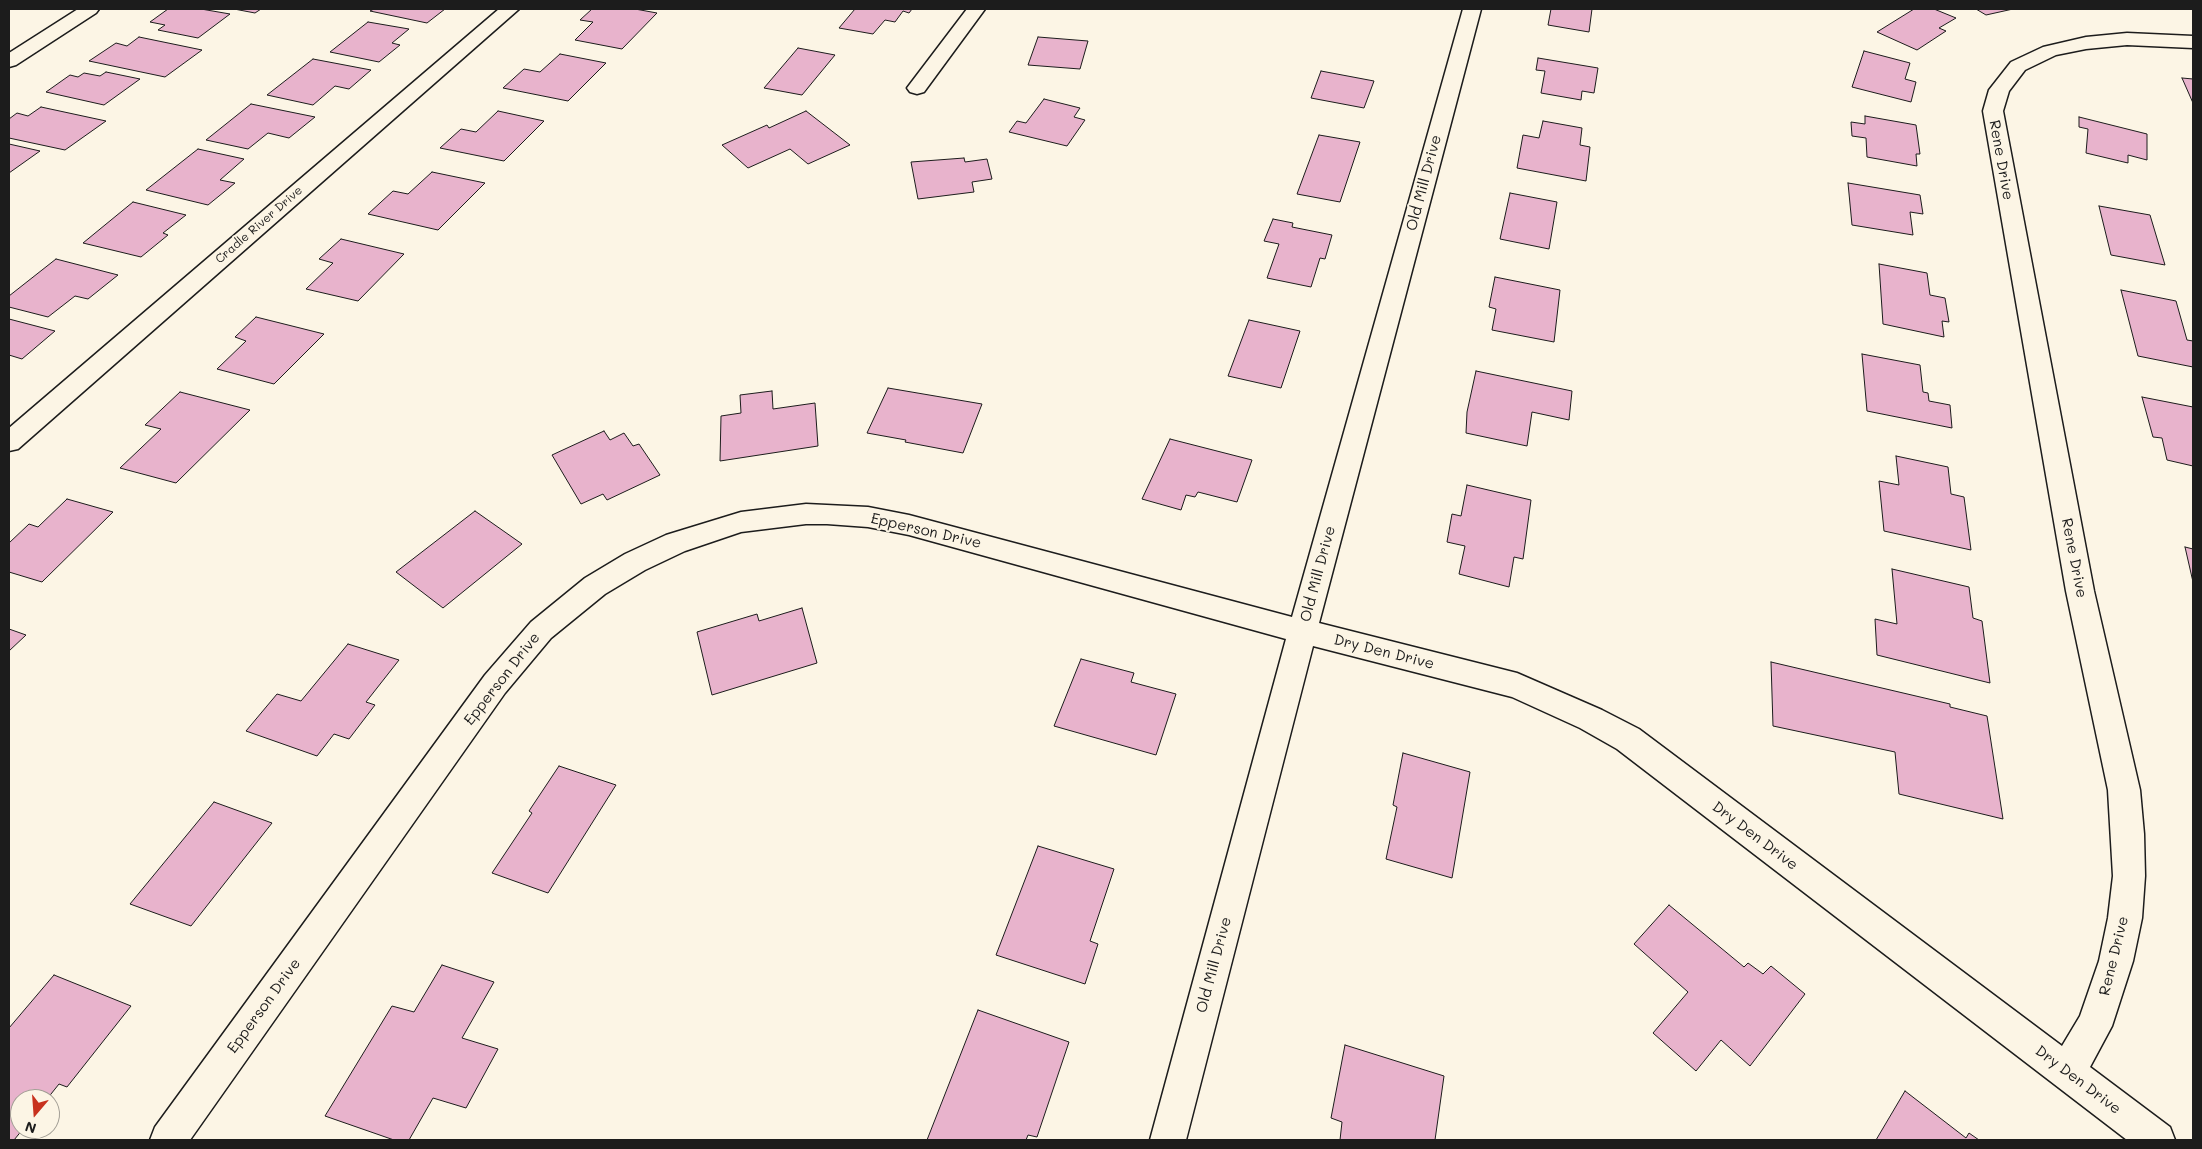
<!DOCTYPE html>
<html>
<head>
<meta charset="utf-8">
<style>
  body { margin:0 }
  #map { position:relative; width:2202px; height:1149px; overflow:hidden; background:#fcf5e5; font-family:Mali,sans-serif }
  canvas { display:block }
  .frame { position:absolute; inset:0; border:10px solid #1c1c1c; pointer-events:none }
  .north { position:absolute; left:10px; top:1089px; width:50px; height:50px; box-sizing:border-box; background:#fcf5e5; border:1px solid #a29e95; border-radius:50%; rotate:198deg; font-size:14px; font-weight:700; line-height:20px; text-align:center; color:#1c1c1c }
  .north::after { content:''; display:block; margin:auto; width:18px; height:22px; background:#c8321e; clip-path:polygon(50% 0,100% 100%,50% 72%,0 100%) }
</style>
</head>
<body>
<div id="map">
<canvas width="2202" height="1149"></canvas>
<div class="frame"></div>
<div class="north">N</div>
</div>
<script>
const g = document.querySelector('canvas').getContext('2d');
g.lineJoin = 'round';
function fillPath(path, color) {
  g.fillStyle = color;
  g.fill(path, 'evenodd');
}
function toPath(rows) {
  const path = new Path2D();
  for (const r of rows) {
    path.moveTo(r[0], r[1]);
    for (let i = 2; i < r.length; i += 2) path.lineTo(r[i], r[i + 1]);
  }
  return path;
}
function trace(path, color, width, dash) {
  g.strokeStyle = color;
  g.lineWidth = width;
  g.lineCap = dash ? 'butt' : 'round';
  g.setLineDash(dash || []);
  g.stroke(path);
}
function label(font, color, halo, rows, align = 'center') {
  g.font = font + ' Mali,sans-serif';
  g.lineWidth = 4;
  g.setLineDash([]);
  g.textBaseline = 'middle';
  g.strokeStyle = halo;
  g.fillStyle = color;
  for (const [text, x, y, turn = 0] of rows) {
    g.save();
    g.translate(x, y);
    g.rotate((+turn || 0) * Math.PI / 180);
    g.textAlign = isNaN(turn) ? turn : align;
    if (halo) g.strokeText(text, 0, 0);
    g.fillText(text, 0, 0);
    g.restore();
  }
}
const building = toPath([
  [168,9,201,9,230,14,198,38,158,30,165,25,150,22,168,9],
  [234,9,261,9,255,13,234,9],
  [374,9,445,9,427,23,370,11,374,9],
  [592,9,635,9,657,13,622,49,575,40,593,22,580,20,592,9],
  [855,9,912,9,909,13,903,11,895,22,885,20,873,34,839,28,855,9],
  [1551,9,1592,9,1589,32,1548,25,1551,9],
  [1914,9,1934,9,1956,18,1939,28,1946,31,1917,50,1877,32,1914,9],
  [1976,9,2013,9,1986,15,1976,9],
  [368,22,409,29,392,43,400,45,379,62,330,52,368,22],
  [139,37,202,50,165,77,89,61,116,43,127,46,139,37],
  [1038,37,1088,41,1080,69,1028,65,1038,37],
  [798,48,835,55,802,95,764,88,798,48],
  [1864,51,1910,63,1905,79,1916,82,1911,102,1852,87,1864,51],
  [560,54,606,63,568,101,503,88,524,69,540,72,560,54],
  [1538,58,1598,68,1594,93,1582,91,1581,100,1541,93,1545,71,1536,70,1538,58],
  [313,59,371,70,349,89,335,86,313,105,267,95,313,59],
  [1321,71,1374,81,1364,108,1311,98,1321,71],
  [106,72,140,79,104,105,46,92,70,75,78,77,84,73,100,76,106,72],
  [2182,78,2193,79,2193,103,2182,78],
  [1044,99,1080,108,1074,117,1085,120,1067,146,1009,132,1017,121,1026,123,1044,99],
  [251,104,315,117,289,138,268,133,248,149,206,140,251,104],
  [41,107,106,121,65,150,9,138,9,119,17,113,28,116,41,107],
  [498,111,544,121,504,161,440,148,461,129,476,132,498,111],
  [806,111,850,145,808,164,790,149,748,168,722,145,767,125,769,128,806,111],
  [1865,116,1916,125,1920,154,1916,154,1917,166,1867,157,1866,138,1852,136,1851,122,1865,124,1865,116],
  [2079,117,2147,134,2147,160,2128,155,2128,163,2086,153,2088,129,2079,127,2079,117],
  [1543,121,1582,128,1580,145,1590,147,1586,181,1517,168,1523,135,1539,138,1543,121],
  [1319,135,1360,142,1340,202,1297,194,1319,135],
  [9,144,40,151,9,173,9,144],
  [198,149,244,159,220,180,235,183,208,205,146,190,198,149],
  [964,158,965,162,987,159,992,179,972,182,974,192,918,199,911,162,964,158],
  [432,172,485,183,438,230,368,214,393,191,408,194,432,172],
  [1848,183,1920,195,1923,214,1910,212,1913,235,1852,225,1848,183],
  [1510,193,1557,202,1549,249,1500,239,1510,193],
  [133,202,186,215,163,233,168,235,141,257,83,243,133,202],
  [2099,206,2150,215,2165,265,2111,255,2099,206],
  [1273,219,1293,223,1292,227,1332,235,1325,259,1320,258,1311,287,1267,278,1279,244,1264,241,1273,219],
  [341,239,404,254,358,301,306,289,333,263,319,259,341,239],
  [56,259,118,275,88,299,75,296,48,317,9,307,9,296,56,259],
  [1879,264,1927,273,1930,295,1945,298,1949,322,1942,321,1944,337,1883,324,1879,264],
  [1495,277,1560,290,1554,342,1492,330,1496,309,1489,307,1495,277],
  [2121,290,2176,301,2187,340,2193,341,2193,367,2138,356,2121,290],
  [256,317,324,334,274,384,217,369,246,341,235,337,256,317],
  [9,319,55,331,22,359,9,355,9,319],
  [1249,320,1300,331,1281,388,1228,376,1249,320],
  [1862,354,1920,365,1923,392,1928,393,1929,401,1950,405,1952,428,1867,411,1862,354],
  [1476,371,1572,391,1569,420,1532,412,1527,446,1466,433,1467,412,1476,371],
  [888,388,982,404,963,453,905,442,906,440,867,433,888,388],
  [772,391,773,409,815,403,818,446,720,461,721,416,741,413,740,395,772,391],
  [180,392,250,410,176,483,120,468,161,429,145,425,180,392],
  [2142,397,2193,407,2193,466,2167,460,2162,438,2153,437,2142,397],
  [604,431,610,440,624,433,633,446,639,444,660,475,607,500,603,494,581,504,552,455,604,431],
  [1170,439,1252,460,1237,502,1198,492,1195,497,1186,495,1181,510,1142,499,1170,439],
  [1896,456,1948,467,1951,494,1964,497,1971,550,1884,531,1879,481,1899,485,1896,456],
  [1467,485,1531,500,1523,559,1514,557,1509,587,1459,574,1465,546,1447,542,1452,514,1461,516,1467,485],
  [67,499,113,512,42,582,9,572,9,543,29,524,38,527,67,499],
  [475,511,522,544,443,608,396,572,475,511],
  [2185,547,2193,549,2193,582,2185,547],
  [1892,569,1969,587,1973,618,1982,621,1990,683,1877,655,1875,619,1897,624,1892,569],
  [802,608,817,663,712,695,697,632,757,614,759,621,802,608],
  [9,629,26,635,9,651,9,629],
  [348,644,399,660,366,702,375,705,349,739,334,734,317,756,246,731,277,694,301,701,348,644],
  [1081,659,1134,673,1131,682,1176,694,1156,755,1054,726,1081,659],
  [1771,662,1950,704,1950,707,1987,716,2003,819,1899,794,1895,752,1773,726,1771,662],
  [1403,753,1470,772,1452,878,1386,859,1397,807,1393,805,1403,753],
  [559,766,616,785,548,893,492,873,532,813,529,811,559,766],
  [214,802,272,823,191,926,130,904,214,802],
  [1038,846,1114,869,1090,941,1098,944,1085,984,996,955,1038,846],
  [1669,905,1744,967,1748,963,1763,974,1771,966,1805,994,1750,1066,1721,1040,1696,1071,1653,1033,1688,992,1634,944,1669,905],
  [442,965,494,982,462,1038,498,1049,466,1108,433,1098,409,1140,394,1140,325,1116,392,1006,414,1012,442,965],
  [54,975,131,1006,67,1087,59,1084,47,1099,20,1099,20,1129,23,1129,14,1140,9,1140,9,1028,54,975],
  [978,1010,1069,1042,1037,1137,1028,1135,1026,1140,927,1140,978,1010],
  [1345,1045,1444,1076,1435,1140,1340,1140,1342,1122,1331,1118,1345,1045],
  [1905,1091,1966,1138,1969,1133,1979,1140,1876,1140,1905,1091]
]);
fillPath(building, '#e8b3cc');
trace(building, '#1c1c1c', 1);
const minor = toPath([
  [78,9,99,9,96,13,16,65,9,67,9,53,78,9],
  [499,9,519,9,18,449,9,451,9,428,499,9],
  [967,9,985,9,924,92,917,94,910,92,907,88,967,9],
  [1463,9,1481,9,1319,623,1517,673,1602,710,1639,729,2062,1046,2080,1016,2099,961,2108,918,2113,876,2108,790,2066,591,1983,111,1989,90,2011,62,2043,47,2086,37,2127,33,2193,36,2193,48,2127,45,2086,49,2056,55,2025,70,2009,91,2003,111,2094,591,2140,790,2144,834,2145,876,2142,918,2133,961,2112,1026,2090,1067,2170,1127,2175,1140,2127,1140,1617,749,1580,728,1512,697,1313,646,1186,1140,1150,1140,1286,639,909,535,868,527,827,524,806,524,741,532,685,551,645,570,605,594,551,638,505,693,190,1140,150,1140,155,1127,485,675,531,622,585,578,625,554,666,535,741,512,806,504,868,507,909,515,1292,617,1463,9]
]);
trace(minor, '#1c1c1c', 3);
fillPath(minor, '#fcf5e5');
label('12px', '#1c1c1c', '#fcf5e5', [
  ["Cradle River Drive",259,225,-41]
]);
label('15px', '#1c1c1c', '#fcf5e5', [
  ["Rene Drive",2001,160,80],
  ["Old Mill Drive",1424,183,-75],
  ["Epperson Drive",926,531,13],
  ["Rene Drive",2074,558,79],
  ["Old Mill Drive",1318,574,-75],
  ["Dry Den Drive",1384,652,14],
  ["Epperson Drive",502,679,-52],
  ["Dry Den Drive",1755,836,37],
  ["Rene Drive",2114,956,-76],
  ["Old Mill Drive",1214,965,-75],
  ["Epperson Drive",264,1006,-54],
  ["Dry Den Drive",2078,1080,37]
]);
</script>
</body>
</html>
